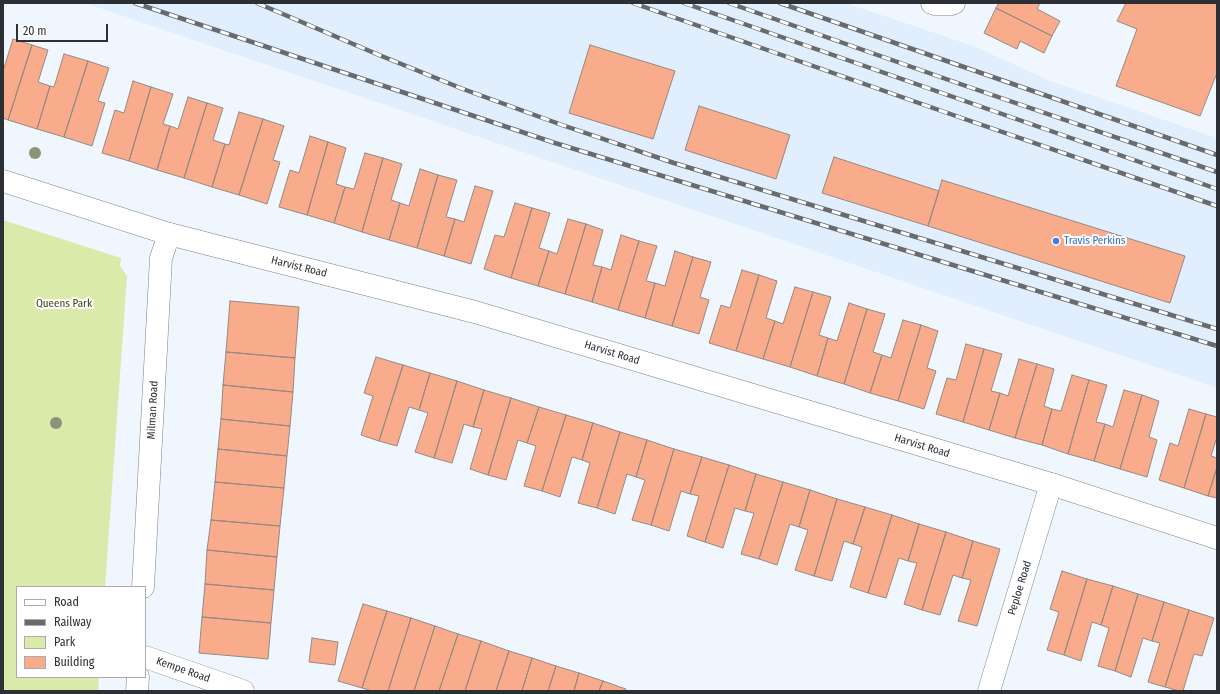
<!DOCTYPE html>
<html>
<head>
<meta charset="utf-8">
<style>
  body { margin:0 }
  #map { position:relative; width:1220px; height:694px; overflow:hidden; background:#f0f6fe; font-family:"Fira Sans Condensed",sans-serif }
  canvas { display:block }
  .frame { position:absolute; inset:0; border:4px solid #2c2f33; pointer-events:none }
  .legend { position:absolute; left:16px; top:586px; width:130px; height:92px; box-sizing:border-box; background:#fff; border:1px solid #abacad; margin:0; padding:5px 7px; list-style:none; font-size:12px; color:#2c2f33 }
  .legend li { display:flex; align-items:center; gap:8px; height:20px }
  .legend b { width:20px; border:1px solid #abacad }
  .scale { position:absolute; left:16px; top:24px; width:92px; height:18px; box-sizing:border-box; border:2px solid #2c2f33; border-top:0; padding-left:5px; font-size:12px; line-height:14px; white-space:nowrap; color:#2c2f33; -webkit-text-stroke:3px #fff; paint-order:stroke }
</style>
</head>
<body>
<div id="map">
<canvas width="1220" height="694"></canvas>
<div class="frame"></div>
<ul class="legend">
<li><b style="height:5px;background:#fff"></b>Road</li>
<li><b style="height:5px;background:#676b70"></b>Railway</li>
<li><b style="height:11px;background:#d9eaab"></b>Park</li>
<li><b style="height:11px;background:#f8ac8b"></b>Building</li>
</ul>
<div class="scale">20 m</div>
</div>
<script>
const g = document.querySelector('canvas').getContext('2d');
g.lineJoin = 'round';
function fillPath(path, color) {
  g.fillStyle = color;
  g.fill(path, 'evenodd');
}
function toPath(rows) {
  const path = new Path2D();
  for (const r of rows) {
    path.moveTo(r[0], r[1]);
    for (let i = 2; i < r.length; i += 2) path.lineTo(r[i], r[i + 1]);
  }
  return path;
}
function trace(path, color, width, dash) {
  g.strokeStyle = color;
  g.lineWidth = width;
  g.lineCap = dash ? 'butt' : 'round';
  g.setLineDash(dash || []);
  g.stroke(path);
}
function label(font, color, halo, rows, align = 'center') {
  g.font = font + ' "Fira Sans Condensed",sans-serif';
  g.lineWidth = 4;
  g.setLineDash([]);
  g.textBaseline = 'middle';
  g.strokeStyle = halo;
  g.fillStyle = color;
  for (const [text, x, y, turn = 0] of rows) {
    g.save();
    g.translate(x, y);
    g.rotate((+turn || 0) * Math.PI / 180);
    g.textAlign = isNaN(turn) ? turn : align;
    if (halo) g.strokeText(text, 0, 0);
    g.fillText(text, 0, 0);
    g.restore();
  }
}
fillPath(toPath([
  [85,3,846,3,976,47,1050,81,1217,138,1217,388]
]), '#e1eefe');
fillPath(toPath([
  [3,220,121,258,120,266,127,276,105,587,17,587,17,677,99,677,98,691,3,691]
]), '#d9eaab');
const building = toPath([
  [999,3,1040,3,1037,9,1060,21,1052,36,996,8,999,3],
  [1126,3,1217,3,1217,73,1200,116,1116,86,1137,29,1117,21,1126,3],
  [996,8,1052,36,1044,53,1020,41,1017,49,984,33,996,8],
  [13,39,32,45,8,120,3,118,3,71,13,39],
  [32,45,48,50,38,82,50,86,37,129,8,120,32,45],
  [590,45,675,71,653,139,569,113,590,45],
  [64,54,88,61,64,137,37,129,50,86,54,87,64,54],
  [88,61,109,68,98,101,105,103,92,146,64,137,88,61],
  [133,81,151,87,129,161,102,153,115,110,124,113,133,81],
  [151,87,173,94,163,124,170,126,157,170,129,161,151,87],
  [188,97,207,103,184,178,157,170,170,126,178,129,188,97],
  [207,103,223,108,213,140,225,144,212,187,184,178,207,103],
  [699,106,790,135,776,179,685,150,699,106],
  [239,112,263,119,239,195,212,187,225,144,229,145,239,112],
  [263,119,284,126,273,160,280,162,267,204,239,195,263,119],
  [310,136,328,142,307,215,279,207,290,170,299,173,310,136],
  [328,142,346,148,336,184,345,187,334,223,307,215,328,142],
  [365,153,383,158,362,232,334,223,345,187,354,189,365,153],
  [834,157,939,191,928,226,822,193,834,157],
  [383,158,402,164,391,200,400,203,389,240,362,232,383,158],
  [420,169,438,175,417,248,389,240,400,203,409,206,420,169],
  [438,175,457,180,446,217,455,219,444,256,417,248,438,175],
  [942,180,1185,256,1170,303,928,226,942,180],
  [475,186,493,191,471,264,444,256,455,219,464,222,475,186],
  [515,203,532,208,511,278,484,269,495,235,504,237,515,203],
  [532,208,550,213,539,248,549,251,538,286,511,278,532,208],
  [568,219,586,224,565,294,538,286,549,251,557,254,568,219],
  [586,224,603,230,593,265,602,267,592,302,565,294,586,224],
  [621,235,639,241,618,310,592,302,602,267,611,270,621,235],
  [639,241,657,246,646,281,655,283,645,318,618,310,639,241],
  [675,251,693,257,672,326,645,318,655,283,665,286,675,251],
  [693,257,711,262,700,297,709,300,699,334,672,326,693,257],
  [742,270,759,275,736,351,709,343,721,305,730,308,742,270],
  [759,275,777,281,766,318,775,321,763,359,736,351,759,275],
  [795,287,813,292,790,367,763,359,775,321,783,324,795,287],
  [813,292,831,297,819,335,828,338,817,376,790,367,813,292],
  [230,301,299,307,295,358,226,352,230,301],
  [849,303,867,309,844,384,817,376,828,338,837,341,849,303],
  [867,309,885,314,873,352,882,355,870,393,844,384,867,309],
  [903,320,921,325,898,401,870,393,882,355,891,358,903,320],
  [921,325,938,331,927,368,936,371,924,409,898,401,921,325],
  [966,344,984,349,963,422,936,414,947,378,956,380,966,344],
  [984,349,1002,354,991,391,1000,393,989,430,963,422,984,349],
  [226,352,295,358,293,392,223,385,226,352],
  [376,357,403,365,379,441,361,435,373,396,364,393,376,357],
  [1019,359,1037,364,1015,438,989,430,1000,393,1008,396,1019,359],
  [1037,364,1054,369,1044,406,1052,409,1042,445,1015,438,1037,364],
  [403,365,430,373,419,410,409,407,397,446,379,441,403,365],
  [430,373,457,381,434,458,415,452,428,413,419,410,430,373],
  [1072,375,1089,380,1068,454,1042,445,1052,409,1061,411,1072,375],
  [1089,380,1107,385,1096,422,1105,424,1094,461,1068,454,1089,380],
  [457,381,484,390,473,427,464,424,452,463,434,458,457,381],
  [223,385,293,392,290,426,221,419,223,385],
  [484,390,511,398,488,475,470,469,482,429,473,427,484,390],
  [1124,390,1142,395,1120,469,1094,461,1105,424,1113,427,1124,390],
  [1142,395,1159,401,1149,437,1157,440,1147,477,1120,469,1142,395],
  [511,398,539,407,527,443,518,440,506,480,488,475,511,398],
  [539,407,566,415,542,491,524,486,536,446,527,443,539,407],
  [1189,409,1206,414,1184,488,1159,480,1170,443,1178,446,1189,409],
  [1206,414,1217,417,1217,437,1211,456,1217,458,1217,467,1208,496,1184,488,1206,414],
  [566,415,593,423,582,460,572,457,560,497,542,491,566,415],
  [221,419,290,426,287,456,218,449,221,419],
  [593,423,620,432,597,508,578,503,590,463,582,460,593,423],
  [620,432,647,440,636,477,627,474,615,514,597,508,620,432],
  [647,440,674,449,651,525,632,520,645,480,636,477,647,440],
  [218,449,287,456,284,488,215,482,218,449],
  [674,449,702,457,690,494,681,491,669,531,651,525,674,449],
  [702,457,729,465,705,542,687,536,699,496,690,494,702,457],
  [729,465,756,474,745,511,735,508,723,548,705,542,729,465],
  [1217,467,1217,498,1208,496,1217,467],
  [756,474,783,482,759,559,741,554,754,513,745,511,756,474],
  [215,482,284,488,280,526,211,520,215,482],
  [783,482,810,490,799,527,790,524,777,565,759,559,783,482],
  [810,490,837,499,814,576,795,570,808,530,799,527,810,490],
  [837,499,865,507,853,544,844,541,832,581,814,576,837,499],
  [865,507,892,515,868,593,850,587,862,547,853,544,865,507],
  [892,515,919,524,908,561,899,558,886,598,868,593,892,515],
  [211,520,280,526,277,557,207,550,211,520],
  [919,524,946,532,922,610,904,604,917,563,908,561,919,524],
  [946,532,973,541,962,578,953,575,940,615,922,610,946,532],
  [973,541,1000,549,977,626,958,621,971,580,962,578,973,541],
  [207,550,277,557,274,590,205,584,207,550],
  [1062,571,1087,579,1064,655,1047,650,1059,612,1050,609,1062,571],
  [1087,579,1113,586,1101,625,1092,622,1081,661,1064,655,1087,579],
  [205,584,274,590,271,623,202,617,205,584],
  [1113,586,1138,594,1115,671,1098,666,1109,628,1101,625,1113,586],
  [1138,594,1164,602,1152,641,1143,638,1131,677,1115,671,1138,594],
  [1164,602,1189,610,1165,687,1148,682,1160,643,1152,641,1164,602],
  [363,604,387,611,362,688,338,681,363,604],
  [1189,610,1214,618,1202,656,1194,654,1183,691,1179,691,1165,687,1189,610],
  [387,611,411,618,388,691,372,691,362,688,387,611],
  [202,617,271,623,268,659,199,653,202,617],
  [411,618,435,626,414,691,388,691,411,618],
  [435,626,458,634,439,691,414,691,435,626],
  [458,634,481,641,465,691,439,691,458,634],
  [312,638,338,642,335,665,309,662,312,638],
  [481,641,509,651,496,691,465,691,481,641],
  [509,651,532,658,522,691,496,691,509,651],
  [532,658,556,666,548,691,522,691,532,658],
  [556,666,579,673,574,691,548,691,556,666],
  [579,673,603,681,599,691,574,691,579,673],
  [603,681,626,689,625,691,599,691,603,681]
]);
fillPath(building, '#f8ac8b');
trace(building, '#948983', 1);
const minor = toPath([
  [932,3,935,4,952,4,954,3],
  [143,587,161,258,169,234],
  [145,657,243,691],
  [137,691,138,677],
  [989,691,1051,484]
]);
const major = toPath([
  [3,181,169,234,475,312,1051,484,1217,538]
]);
trace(minor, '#7c838c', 23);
trace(major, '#7c838c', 23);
trace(minor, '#fff', 22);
trace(major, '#fff', 22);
const rail = toPath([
  [135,3,555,143,1217,346],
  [257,3,379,55,463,89,562,125,674,163,1217,329],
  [633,3,956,116,1217,206],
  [684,3,1217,189],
  [729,3,966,86,1217,172],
  [780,3,1217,155]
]);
trace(rail, '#676b70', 4.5);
trace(rail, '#fff', 3, [9]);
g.fillStyle = '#8b9478';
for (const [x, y] of [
  [35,153],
  [56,423]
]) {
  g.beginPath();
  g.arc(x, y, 6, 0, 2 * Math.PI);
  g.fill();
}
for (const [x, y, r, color] of [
  [1056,241,4,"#3f7fe0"]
]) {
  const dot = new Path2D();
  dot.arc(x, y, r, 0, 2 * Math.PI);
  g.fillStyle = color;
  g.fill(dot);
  trace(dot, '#fff', 1.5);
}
label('11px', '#366cbe', '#fff', [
  ["Travis Perkins",1064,241]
], 'left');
label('11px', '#2c2f33', '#fff', [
  ["Harvist Road",299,267,14],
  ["Harvist Road",612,353,17],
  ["Milman Road",153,410,-87],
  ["Harvist Road",922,446,17],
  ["Peploe Road",1020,588,-73],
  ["Kempe Road",183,670,19]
]);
label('11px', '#38430a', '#fff', [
  ["Queens Park",64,304]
]);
</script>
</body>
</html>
